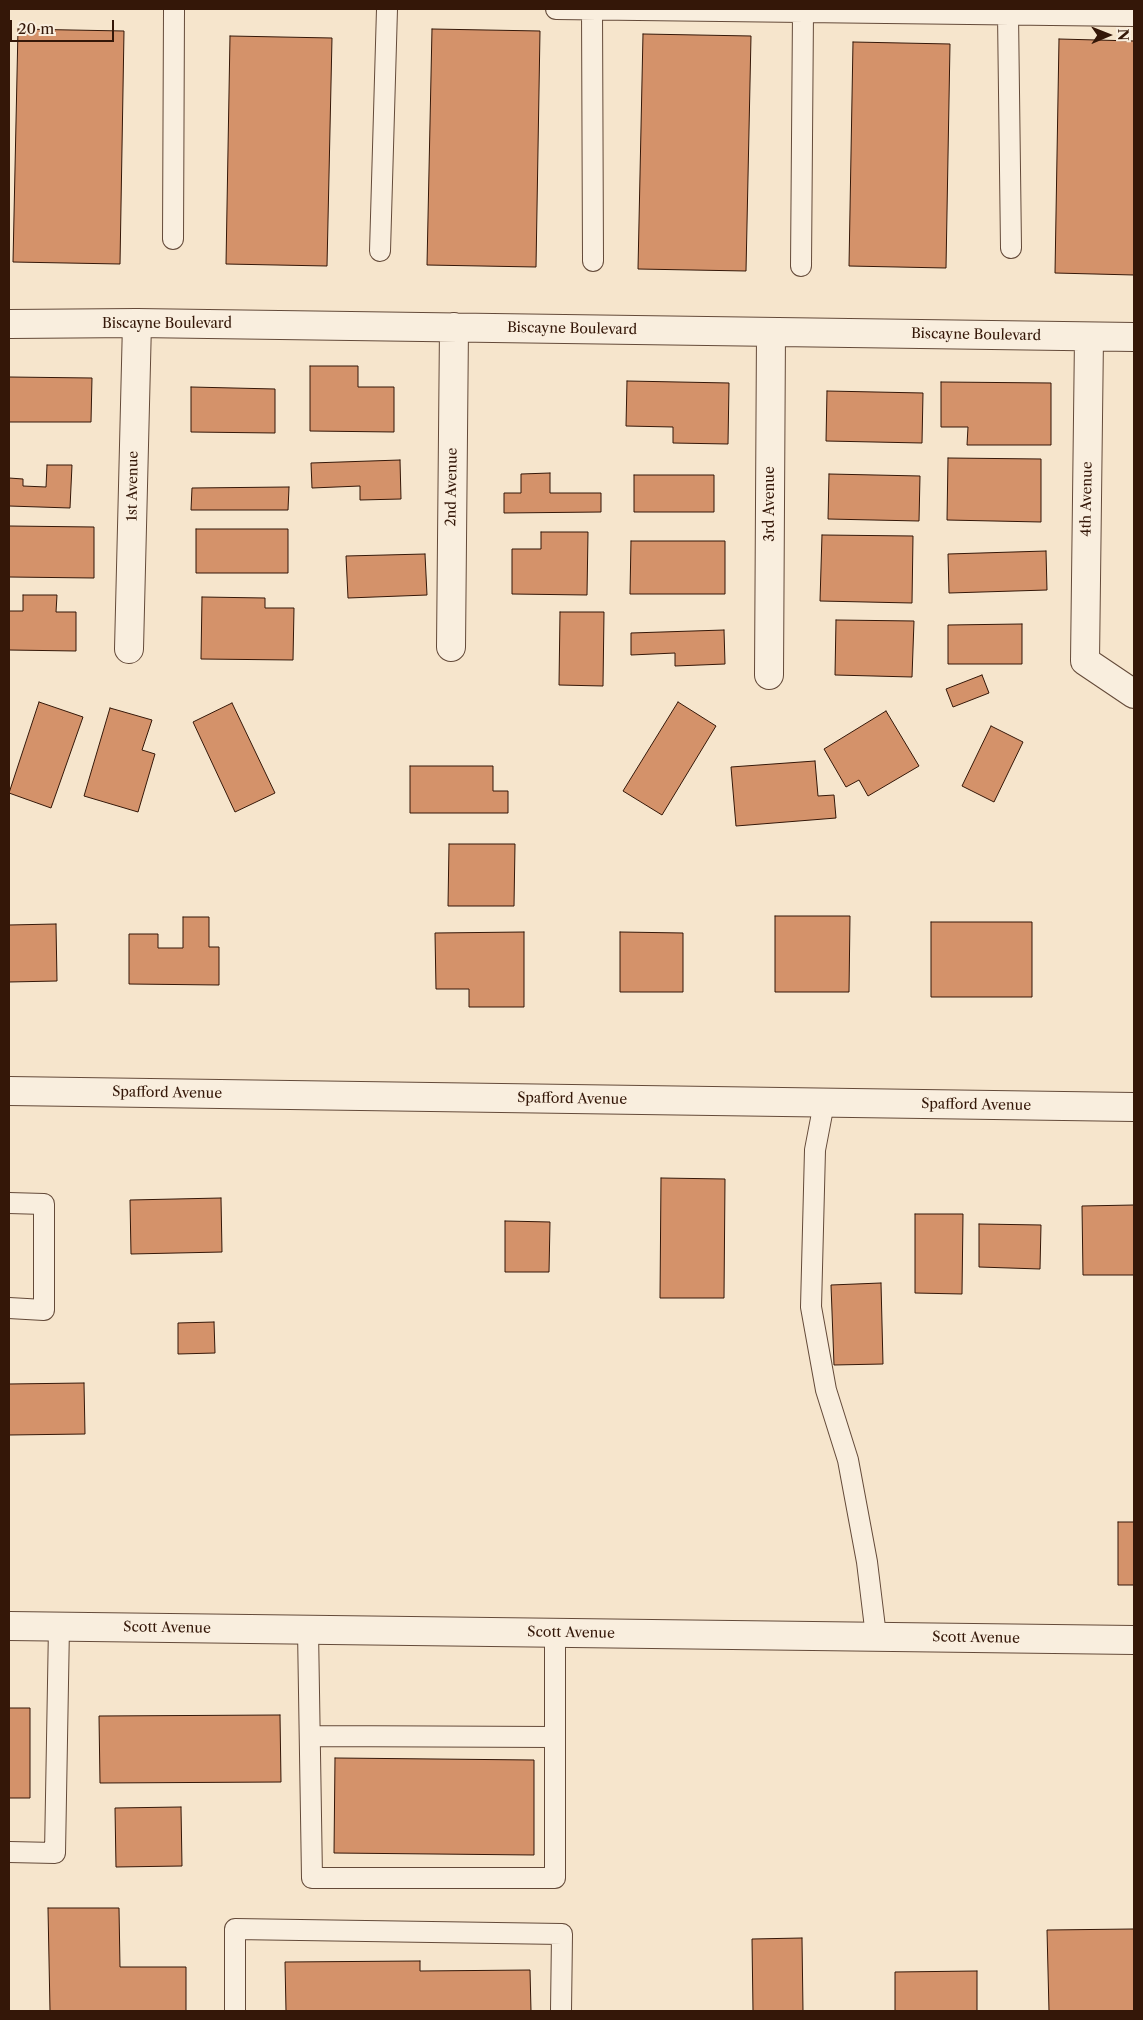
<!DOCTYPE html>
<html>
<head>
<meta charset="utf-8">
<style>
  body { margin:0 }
  #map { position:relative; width:1143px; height:2020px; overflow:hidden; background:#f6e5cc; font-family:"Libre Caslon Text",serif }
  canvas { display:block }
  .frame { position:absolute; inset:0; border:10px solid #341708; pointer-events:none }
  .north { position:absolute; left:1083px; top:10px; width:50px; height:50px; -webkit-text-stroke:4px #f9eede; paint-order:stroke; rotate:89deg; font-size:14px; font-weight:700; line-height:20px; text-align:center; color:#341708 }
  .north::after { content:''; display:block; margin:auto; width:18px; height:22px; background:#341708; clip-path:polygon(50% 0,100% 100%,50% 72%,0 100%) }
  .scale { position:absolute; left:10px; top:20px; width:104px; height:22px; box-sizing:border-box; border:2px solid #341708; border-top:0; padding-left:6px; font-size:15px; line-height:18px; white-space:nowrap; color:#341708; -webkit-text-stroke:4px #f9eede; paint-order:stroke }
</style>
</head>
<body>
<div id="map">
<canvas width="1143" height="2020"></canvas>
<div class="frame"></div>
<div class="north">N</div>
<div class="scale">20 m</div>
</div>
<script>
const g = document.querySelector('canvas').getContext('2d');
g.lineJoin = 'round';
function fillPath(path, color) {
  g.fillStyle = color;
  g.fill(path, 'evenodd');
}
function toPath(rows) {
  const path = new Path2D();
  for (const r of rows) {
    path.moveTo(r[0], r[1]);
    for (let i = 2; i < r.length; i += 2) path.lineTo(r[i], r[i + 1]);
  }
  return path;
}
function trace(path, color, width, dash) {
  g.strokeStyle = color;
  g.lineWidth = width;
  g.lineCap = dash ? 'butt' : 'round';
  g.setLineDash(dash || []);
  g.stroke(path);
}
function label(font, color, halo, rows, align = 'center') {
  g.font = font + ' "Libre Caslon Text",serif';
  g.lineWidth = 4;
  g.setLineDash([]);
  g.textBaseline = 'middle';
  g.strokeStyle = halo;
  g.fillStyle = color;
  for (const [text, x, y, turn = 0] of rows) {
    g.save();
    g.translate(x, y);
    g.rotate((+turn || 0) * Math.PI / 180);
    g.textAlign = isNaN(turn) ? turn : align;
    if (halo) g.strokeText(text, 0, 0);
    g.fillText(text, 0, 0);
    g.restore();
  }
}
const building = toPath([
  [18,29,124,31,120,264,13,262,18,29],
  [432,29,540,31,536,267,427,265,432,29],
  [643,34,751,36,746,271,638,269,643,34],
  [230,36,332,38,327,266,226,264,230,36],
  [1059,39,1134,41,1134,275,1055,273,1059,39],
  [853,42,950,44,946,268,849,266,853,42],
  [310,366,358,366,358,387,394,387,394,432,310,431,310,366],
  [9,377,92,378,91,422,9,422,9,377],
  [627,381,729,383,728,444,673,443,673,427,626,426,627,381],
  [941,382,1051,383,1051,445,967,445,968,427,941,427,941,382],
  [191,387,275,389,275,433,191,432,191,387],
  [827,391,923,393,922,443,826,441,827,391],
  [948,458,1041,459,1041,522,947,520,948,458],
  [400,460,401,499,360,500,360,486,312,488,311,463,400,460],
  [47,465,72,465,70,508,9,506,9,478,23,479,23,486,46,487,47,465],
  [550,473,550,493,601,493,601,512,504,513,504,493,521,493,521,474,550,473],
  [829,474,920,476,919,521,828,519,829,474],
  [634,475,714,475,714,512,634,512,634,475],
  [289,487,288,510,191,510,192,488,289,487],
  [9,526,94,527,94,578,9,577,9,526],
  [196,529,288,529,288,573,196,573,196,529],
  [541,532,588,532,587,595,512,594,512,549,541,549,541,532],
  [822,535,913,536,912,603,820,601,822,535],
  [631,541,725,541,725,594,630,594,631,541],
  [1046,551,1047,590,949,593,948,554,1046,551],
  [425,554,427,595,348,598,346,556,425,554],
  [23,595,57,595,56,612,76,612,76,651,9,650,9,611,23,611,23,595],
  [202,597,265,598,265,608,294,608,293,660,201,659,202,597],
  [560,612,604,612,603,686,559,685,560,612],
  [836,620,914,621,912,677,835,675,836,620],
  [1022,624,1022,664,948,664,948,625,1022,624],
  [724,630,725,664,675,666,675,653,631,655,631,633,724,630],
  [982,675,989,693,953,707,946,689,982,675],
  [39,702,83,717,51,808,9,793,39,702],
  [678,702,716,726,662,815,623,791,678,702],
  [232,703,275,793,235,812,193,722,232,703],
  [110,708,152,720,142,750,155,754,138,812,84,796,110,708],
  [886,711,919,766,868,796,859,780,846,787,824,749,886,711],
  [991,726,1023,742,994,802,962,786,991,726],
  [815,761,818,796,834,795,836,818,736,826,731,767,815,761],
  [410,766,493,766,493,791,508,791,508,813,410,813,410,766],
  [449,844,515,844,514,906,448,906,449,844],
  [775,916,850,916,849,992,775,992,775,916],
  [183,917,209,917,209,947,219,947,219,985,129,984,129,934,158,934,158,948,183,948,183,917],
  [931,922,1032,922,1032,997,931,997,931,922],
  [56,924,57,981,9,982,9,925,56,924],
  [524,932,524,1007,469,1007,469,989,436,989,435,933,524,932],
  [620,932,683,933,683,992,620,992,620,932],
  [661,1178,725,1179,724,1298,660,1298,661,1178],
  [221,1198,222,1252,131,1254,130,1200,221,1198],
  [1134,1205,1134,1275,1083,1275,1082,1206,1134,1205],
  [915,1214,963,1214,962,1294,915,1293,915,1214],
  [505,1221,550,1222,549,1272,505,1272,505,1221],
  [979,1224,1041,1225,1040,1269,979,1267,979,1224],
  [881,1283,883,1364,834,1365,831,1285,881,1283],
  [214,1322,215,1353,178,1354,178,1323,214,1322],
  [84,1383,85,1434,9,1435,9,1384,84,1383],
  [1118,1522,1134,1522,1134,1585,1118,1585,1118,1522],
  [9,1708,30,1708,30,1798,9,1798,9,1708],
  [280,1715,281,1782,100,1783,99,1716,280,1715],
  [335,1758,534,1760,534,1855,334,1853,335,1758],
  [181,1807,182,1866,116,1867,115,1808,181,1807],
  [48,1908,119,1908,120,1967,186,1967,186,2011,50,2011,48,1908],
  [1134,1929,1134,2011,1049,2011,1047,1930,1134,1929],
  [802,1938,803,2011,753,2011,752,1939,802,1938],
  [420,1961,420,1971,530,1970,531,2011,286,2011,285,1962,420,1961],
  [977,1971,977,2011,895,2011,895,1972,977,1971]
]);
fillPath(building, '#d4926a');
trace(building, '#341708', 1);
const service = toPath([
  [556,9,1134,16],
  [592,9,593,261],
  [1008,14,1011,248],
  [173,239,174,9],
  [380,251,387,9],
  [801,266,803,12],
  [824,1103,815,1150,811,1307,826,1390,848,1460,867,1562,876,1636],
  [9,1203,44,1204,44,1310,9,1308],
  [308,1630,312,1878,555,1878,555,1633],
  [310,1736,555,1737],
  [9,1852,55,1853,59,1626],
  [235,2011,235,1929,562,1934,561,2011]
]);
const minor = toPath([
  [9,324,137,323,1134,337],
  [1089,337,1085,661,1134,694],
  [451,647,454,327],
  [129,649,137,323],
  [769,675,771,332],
  [9,1091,1134,1107],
  [9,1626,1134,1640]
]);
trace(service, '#644a39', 22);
trace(minor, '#644a39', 30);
trace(service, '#f9eede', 20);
trace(minor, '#f9eede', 28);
label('14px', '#341708', '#f9eede', [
  ["Biscayne Boulevard",167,324],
  ["Biscayne Boulevard",572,329,1],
  ["Biscayne Boulevard",976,335,1],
  ["1st Avenue",133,486,-89],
  ["2nd Avenue",452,487,-89],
  ["4th Avenue",1087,499,-89],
  ["3rd Avenue",770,504,-90],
  ["Spafford Avenue",167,1093,1],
  ["Spafford Avenue",572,1099,1],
  ["Spafford Avenue",976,1105,1],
  ["Scott Avenue",167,1628,1],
  ["Scott Avenue",571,1633,1],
  ["Scott Avenue",976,1638,1]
]);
</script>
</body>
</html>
